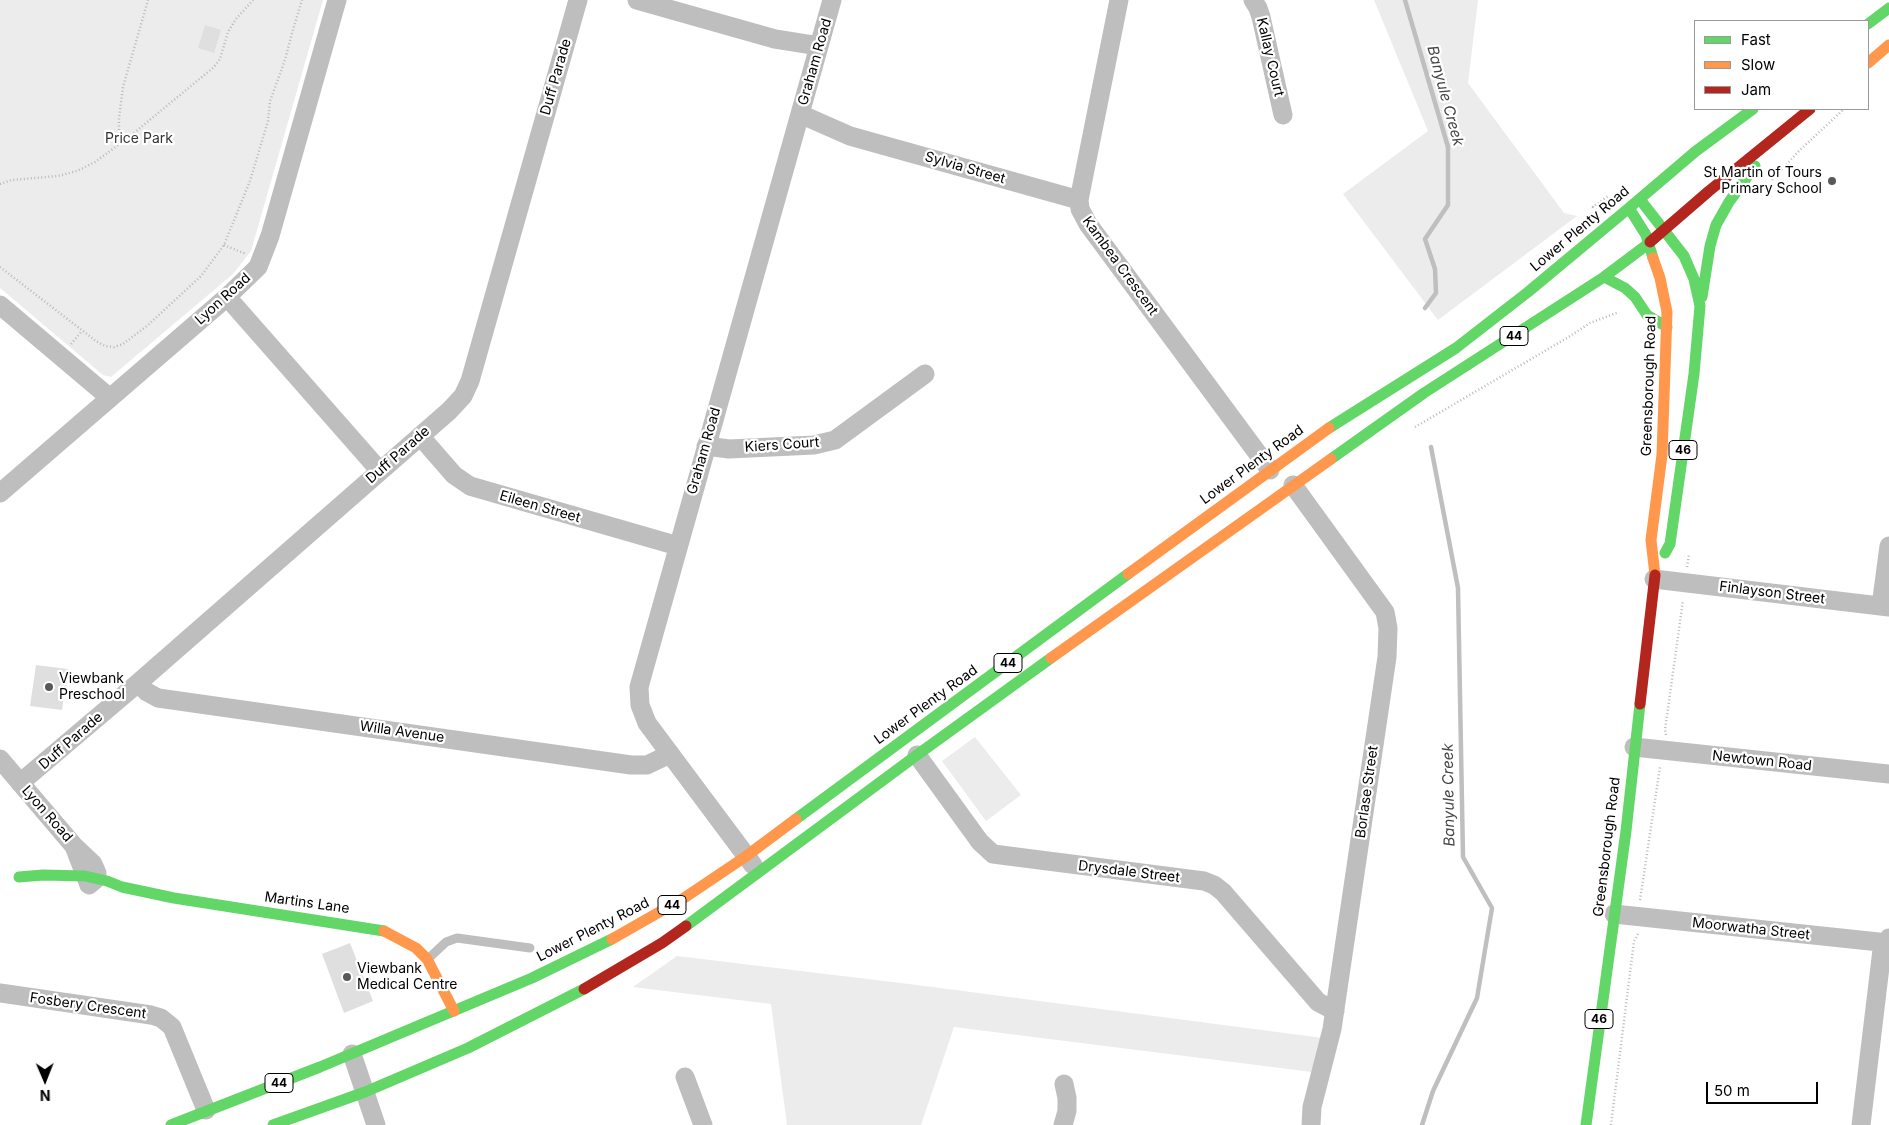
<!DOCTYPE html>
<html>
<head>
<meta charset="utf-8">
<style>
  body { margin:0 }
  #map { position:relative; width:1889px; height:1125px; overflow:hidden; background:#fff; font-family:Inter,sans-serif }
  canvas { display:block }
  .legend { position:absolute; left:1694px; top:20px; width:175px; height:90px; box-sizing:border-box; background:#fff; border:1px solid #999; margin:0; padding:6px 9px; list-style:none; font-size:15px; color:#000 }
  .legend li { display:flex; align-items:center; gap:10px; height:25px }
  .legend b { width:25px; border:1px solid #999 }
  .north { position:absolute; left:20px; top:1055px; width:50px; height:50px; -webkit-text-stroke:4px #fff; paint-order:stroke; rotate:179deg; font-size:14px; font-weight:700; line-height:20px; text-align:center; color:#000 }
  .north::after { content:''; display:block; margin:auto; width:18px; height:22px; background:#000; clip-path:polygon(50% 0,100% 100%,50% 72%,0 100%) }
  .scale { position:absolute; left:1706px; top:1082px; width:112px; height:22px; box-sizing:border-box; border:2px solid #000; border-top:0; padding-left:6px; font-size:15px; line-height:18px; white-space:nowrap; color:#000; -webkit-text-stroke:4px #fff; paint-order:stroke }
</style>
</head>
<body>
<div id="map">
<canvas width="1889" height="1125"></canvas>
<ul class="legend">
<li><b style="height:6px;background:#63d668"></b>Fast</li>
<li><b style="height:6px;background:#ff974d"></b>Slow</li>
<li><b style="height:6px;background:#b3261e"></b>Jam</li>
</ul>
<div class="north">N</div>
<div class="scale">50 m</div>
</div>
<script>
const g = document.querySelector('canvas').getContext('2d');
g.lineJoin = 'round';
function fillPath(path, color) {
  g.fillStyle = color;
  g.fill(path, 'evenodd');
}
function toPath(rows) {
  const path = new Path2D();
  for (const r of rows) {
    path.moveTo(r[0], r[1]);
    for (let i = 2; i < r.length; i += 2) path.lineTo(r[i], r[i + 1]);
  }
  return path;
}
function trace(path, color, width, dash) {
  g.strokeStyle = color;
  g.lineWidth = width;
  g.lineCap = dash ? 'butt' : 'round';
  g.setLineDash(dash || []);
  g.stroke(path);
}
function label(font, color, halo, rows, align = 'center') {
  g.font = font + ' Inter,sans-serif';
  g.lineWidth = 4.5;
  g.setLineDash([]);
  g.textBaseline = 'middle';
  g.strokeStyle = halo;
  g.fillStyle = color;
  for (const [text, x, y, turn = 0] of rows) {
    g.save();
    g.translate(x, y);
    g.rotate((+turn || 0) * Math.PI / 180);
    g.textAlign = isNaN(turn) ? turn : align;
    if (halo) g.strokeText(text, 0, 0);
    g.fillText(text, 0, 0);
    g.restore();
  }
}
fillPath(toPath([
  [0,0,323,0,251,251,233,274,111,377,103,375,0,288],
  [1374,0,1478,0,1468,83,1564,213,1577,216,1438,320,1343,194,1428,131],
  [975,737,1021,795,986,821,942,761],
  [677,956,917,985,1323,1038,1312,1072,954,1027,921,1125,787,1125,771,1004,633,987]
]), '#ececec');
trace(toPath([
  [1405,0,1448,147,1448,205,1425,239,1435,269,1436,293,1425,308],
  [1422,1125,1433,1091,1477,998,1492,908,1463,857,1458,588,1431,447]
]), '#bfbfbf', 4.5);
fillPath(toPath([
  [205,25,221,30,214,53,198,48],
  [36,665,68,669,62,710,30,706],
  [350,943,373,1001,344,1013,322,954]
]), '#dfdfdf');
trace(toPath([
  [119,144,119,118,123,87,148,0],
  [1772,180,1799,151,1844,109],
  [0,184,12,180,58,176,77,171,95,162,129,137,214,67,220,59,228,32,236,19,253,0],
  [1596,210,1593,207,1608,196],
  [224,245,246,254],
  [0,267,96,341,105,346,114,347,123,344,148,325,201,276,224,245,250,181,268,121,270,101,285,60,292,33,302,0],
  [71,344,82,331],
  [1415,427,1567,338,1590,323,1619,312],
  [1687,567,1689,555],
  [1666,735,1665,730,1683,600],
  [1640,900,1660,767],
  [1611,1125,1634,941,1638,934]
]), '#b9b9b9', 2.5, [1, 2.5]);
trace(toPath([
  [429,958,446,942,457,938,530,948]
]), '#bebebe', 9);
trace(toPath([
  [637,0,775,39,819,46],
  [1119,0,1079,200,1080,209,1088,224,1270,470],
  [1253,0,1258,8,1261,17,1283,115],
  [800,114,850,136,1079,200],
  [227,297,380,471],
  [0,305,110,398],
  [420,436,454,475,470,486,678,546],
  [706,446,729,449,814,445,835,440,925,374],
  [1293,485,1385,612,1388,628,1387,657,1332,1029,1312,1107,1311,1125],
  [0,493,227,297,258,267,270,236,337,0],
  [1654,579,1889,607],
  [1881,606,1889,546],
  [138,683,147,692,158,698,631,765,647,765,670,754],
  [1634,747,1889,774],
  [917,755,980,842,993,854,1204,881,1214,885,1223,892,1318,1002,1335,1011],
  [0,759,74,846,93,864,97,873,95,880,89,885,74,846],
  [20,783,138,683,449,411,463,396,470,381,578,0],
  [753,865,647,723,640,705,639,687,832,0],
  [1614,914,1889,943],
  [0,993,151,1015,161,1018,172,1027,206,1110],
  [352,1054,376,1125],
  [685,1077,703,1125],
  [1063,1125,1067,1111,1067,1098,1064,1084],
  [1861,1125,1882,950,1889,938]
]), '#bebebe', 19);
trace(toPath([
  [1868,24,1889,8],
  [1642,202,1684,256,1694,279,1700,306,1694,374,1670,544,1665,553],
  [1653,258,1646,235,1629,208,1696,151,1753,109],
  [1604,277,1625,288,1635,297,1647,315,1667,327],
  [1702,297,1710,246,1716,225,1729,202,1755,166],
  [1329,428,1456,348,1528,292,1629,208],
  [1331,459,1424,393,1604,277,1648,244],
  [796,819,1128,574],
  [19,877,43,875,85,876,107,881,122,887,174,898,384,931],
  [686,926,917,755,1051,658],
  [171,1125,320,1067,532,978,612,939],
  [273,1125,365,1092,468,1048,584,989],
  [1586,1125,1626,831,1640,704]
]), '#63d668', 11);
trace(toPath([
  [1868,63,1889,45],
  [1653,258,1660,278,1667,312,1662,455,1651,540,1655,575],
  [1128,574,1329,428],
  [1051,658,1331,459],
  [384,931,416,948,427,959,454,1011],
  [612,939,684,898,745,857,796,819]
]), '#ff974d', 11);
trace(toPath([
  [1650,242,1709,191,1810,109],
  [1640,704,1655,575],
  [584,989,662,943,686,926]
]), '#b3261e', 11);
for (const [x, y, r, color] of [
  [1832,181,5,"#595959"],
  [49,687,5,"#595959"],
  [347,977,5,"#595959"]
]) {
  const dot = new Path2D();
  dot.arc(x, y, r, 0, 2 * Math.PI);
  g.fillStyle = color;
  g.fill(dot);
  trace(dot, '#fff', 2);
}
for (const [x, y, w] of [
  [1514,336,28],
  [1683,450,28],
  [1008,663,28],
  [672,905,28],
  [1599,1019,28],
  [279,1083,28]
]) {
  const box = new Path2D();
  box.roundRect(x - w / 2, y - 9.5, w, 19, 4);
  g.fillStyle = '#fff';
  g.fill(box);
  trace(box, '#000', 1);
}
label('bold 12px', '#000', null, [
  ["44",1514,336],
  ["46",1683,450],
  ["44",1008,663],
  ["44",672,905],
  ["46",1599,1019],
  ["44",279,1083]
]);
label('14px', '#000', '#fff', [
  ["Kallay Court",1270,57,77],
  ["Graham Road",815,62,-74],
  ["Duff Parade",556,77,-74],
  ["Sylvia Street",965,168,16],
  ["Lower Plenty Road",1580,229,-40],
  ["Kambea Crescent",1120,266,54],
  ["Lyon Road",223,299,-42],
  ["Greensborough Road",1649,386,-88],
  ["Kiers Court",782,445,-4],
  ["Graham Road",704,451,-74],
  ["Duff Parade",398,455,-41],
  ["Lower Plenty Road",1252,465,-36],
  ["Eileen Street",540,507,16],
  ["Finlayson Street",1772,593,7],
  ["Lower Plenty Road",926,705,-36],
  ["Willa Avenue",402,732,8],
  ["Duff Parade",71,741,-41],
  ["Newtown Road",1762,761,6],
  ["Borlase Street",1367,792,-82],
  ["Lyon Road",47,814,49],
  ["Greensborough Road",1607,847,-83],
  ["Drysdale Street",1129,872,7],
  ["Martins Lane",307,903,8],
  ["Moorwatha Street",1751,929,6],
  ["Lower Plenty Road",593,930,-27],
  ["Fosbery Crescent",88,1006,8]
]);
label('14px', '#333', '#fff', [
  ["Price Park",139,139]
]);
label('14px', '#000', '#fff', [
  ["St Martin of Tours",1822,173,"right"],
  ["Primary School",1822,189,"right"],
  ["Viewbank",59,679],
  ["Preschool",59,695],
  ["Viewbank",357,969],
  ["Medical Centre",357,985]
], 'left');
label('italic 15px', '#444', '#fff', [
  ["Banyule Creek",1445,96,75],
  ["Banyule Creek",1449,795,-91]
]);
</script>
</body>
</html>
